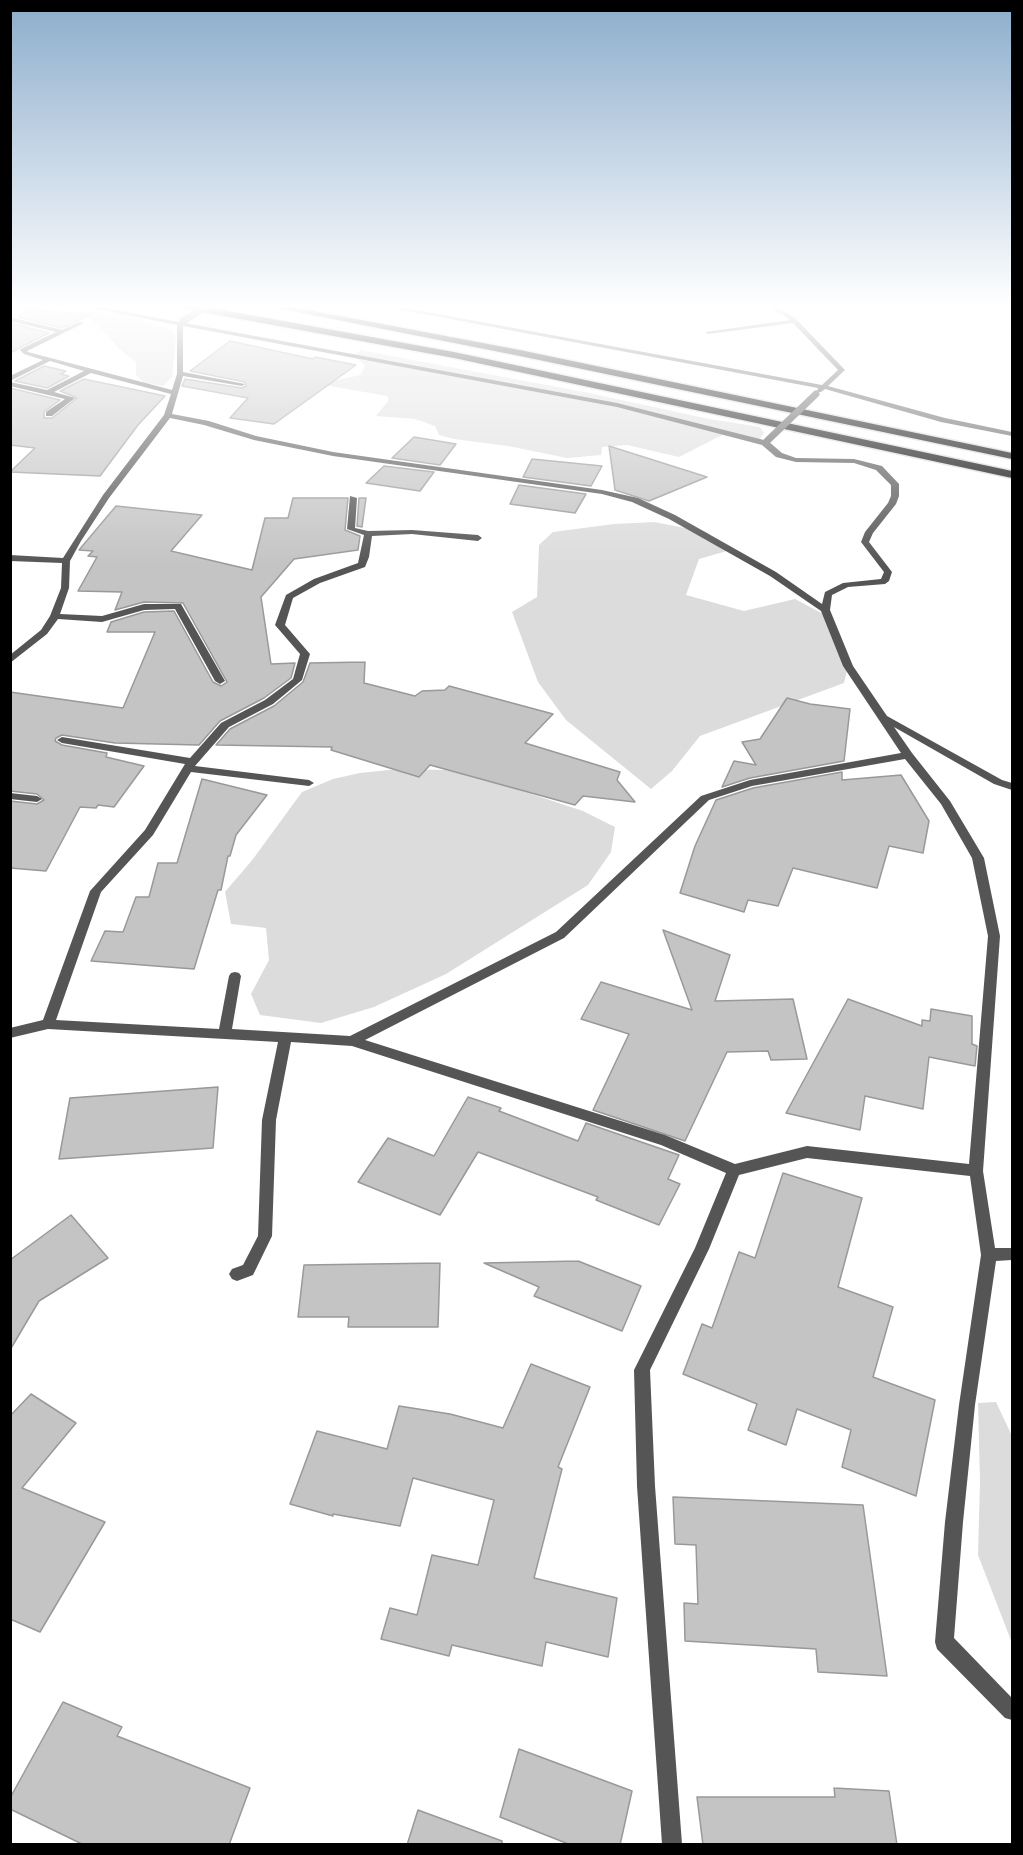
<!DOCTYPE html>
<html>
<head>
<meta charset="utf-8">
<style>
  body { margin:0 }
  #map { position:relative; width:1023px; height:1855px; overflow:hidden; background:#fff; font-family:Manrope,sans-serif }
  canvas { display:block }
  .frame { position:absolute; inset:0; border:12px solid #000; pointer-events:none }
</style>
</head>
<body>
<div id="map">
<canvas width="1023" height="1855"></canvas>
<div class="frame"></div>
</div>
<script>
const g = document.querySelector('canvas').getContext('2d');
g.lineJoin = 'round';
function fillPath(path, color) {
  g.fillStyle = color;
  g.fill(path, 'evenodd');
}
function toPath(rows) {
  const path = new Path2D();
  for (const r of rows) {
    path.moveTo(r[0], r[1]);
    for (let i = 2; i < r.length; i += 2) path.lineTo(r[i], r[i + 1]);
  }
  return path;
}
function trace(path, color, width, dash) {
  g.strokeStyle = color;
  g.lineWidth = width;
  g.lineCap = dash ? 'butt' : 'round';
  g.setLineDash(dash || []);
  g.stroke(path);
}
fillPath(toPath([
  [78,310,121,314,173,331,176,338,172,377,163,386,144,383,136,375,136,362,118,348,100,327],
  [360,350,589,393,709,419,760,427,764,433,760,439,722,435,679,457,627,445,602,447,601,455,567,458,508,446,454,439,439,435,435,426,415,419,376,416,389,400,387,396,319,384,360,375,365,366,355,356],
  [654,522,706,532,730,550,699,559,686,595,744,611,795,599,829,617,848,666,844,683,700,736,672,771,651,789,566,720,538,682,512,612,537,597,539,545,553,532,614,524],
  [398,769,446,770,501,784,583,811,615,827,611,852,588,885,446,974,374,1007,321,1023,260,1015,251,994,269,960,266,928,231,924,225,892,253,859,302,792,333,779,360,773],
  [996,1402,1012,1436,1012,1643,978,1555,980,1481,978,1403]
]), '#dcdcdc');
const building = toPath([
  [29,309,90,315,62,328,18,317,29,309],
  [10,323,49,333,10,353,10,323],
  [230,341,313,359,315,357,356,365,274,424,230,418,248,398,182,386,185,379,242,388,246,386,245,382,190,371,230,341],
  [44,366,66,371,61,374,69,376,47,388,15,381,44,366],
  [84,379,165,396,138,425,100,476,10,472,35,448,10,445,10,388,60,400,44,412,44,418,52,418,77,398,60,391,84,379],
  [414,437,456,444,440,465,392,458,414,437],
  [609,446,707,477,649,501,615,490,609,446],
  [532,459,602,466,591,486,523,477,532,459],
  [384,466,434,472,420,491,366,483,384,466],
  [519,485,586,494,575,513,510,504,519,485],
  [293,498,348,498,345,530,360,536,358,550,294,559,261,597,271,664,295,663,291,678,264,698,220,721,199,745,115,743,62,735,56,738,55,741,62,745,107,753,106,757,144,766,114,807,98,805,96,808,80,807,46,871,10,868,10,801,37,804,44,800,37,794,10,791,10,692,123,708,155,632,107,632,111,622,144,612,174,611,213,682,221,686,227,682,183,603,144,602,115,610,122,592,78,591,97,557,88,556,93,551,79,550,116,506,202,515,171,551,252,570,265,518,288,518,293,498],
  [359,498,366,498,362,527,357,526,359,498],
  [365,662,364,683,415,696,422,691,445,690,449,686,553,714,525,743,620,772,617,780,635,802,583,796,575,805,430,765,419,777,331,750,332,747,216,745,230,729,274,706,303,682,310,663,365,662],
  [787,698,810,704,850,709,844,761,750,778,722,787,734,761,756,765,742,742,760,739,787,698],
  [842,772,842,780,901,775,929,821,923,853,889,846,877,888,793,868,778,906,748,900,744,912,680,893,695,846,716,800,753,788,842,772],
  [202,779,267,795,236,835,230,856,228,856,221,890,218,890,194,969,91,961,105,931,123,932,136,897,149,897,158,863,177,863,202,779],
  [663,930,730,955,715,1001,793,999,807,1059,771,1060,768,1051,727,1052,685,1141,593,1110,629,1034,581,1019,601,982,692,1010,663,930],
  [848,999,922,1026,922,1020,930,1021,931,1009,972,1016,972,1044,977,1046,975,1066,929,1057,923,1109,865,1096,860,1130,786,1113,848,999],
  [218,1087,213,1148,59,1159,70,1098,218,1087],
  [468,1097,501,1108,499,1111,578,1141,586,1123,679,1155,668,1179,680,1184,659,1225,596,1200,598,1197,478,1152,440,1215,358,1182,388,1138,434,1156,468,1097],
  [783,1173,862,1198,838,1287,893,1307,873,1377,935,1400,916,1496,842,1467,851,1430,797,1409,786,1445,748,1430,757,1404,683,1374,702,1324,712,1328,739,1252,755,1258,783,1173],
  [71,1215,108,1258,39,1301,10,1350,10,1260,71,1215],
  [578,1261,641,1286,622,1331,534,1296,539,1287,484,1263,578,1261],
  [440,1263,438,1327,348,1327,349,1317,298,1317,304,1265,440,1263],
  [531,1364,590,1387,558,1467,562,1469,534,1578,617,1598,608,1657,546,1642,542,1666,452,1645,449,1656,381,1639,390,1608,417,1615,432,1555,478,1565,494,1500,413,1478,400,1526,333,1514,333,1516,290,1504,317,1431,387,1449,399,1406,450,1414,503,1428,531,1364],
  [31,1394,76,1423,22,1488,105,1522,40,1632,10,1619,10,1416,31,1394],
  [673,1497,863,1505,887,1676,818,1672,816,1649,685,1641,684,1603,698,1604,696,1545,675,1544,673,1497],
  [63,1702,122,1727,117,1736,250,1788,229,1845,84,1845,10,1809,10,1798,63,1702],
  [519,1749,632,1791,620,1845,571,1845,500,1817,519,1749],
  [834,1788,889,1791,897,1845,703,1845,697,1797,835,1797,834,1788],
  [418,1810,502,1841,502,1845,407,1845,418,1810]
]);
fillPath(building, '#c4c4c4');
trace(building, '#999', 1.5);
const motorway = toPath([
  [180,306,201,306,454,352,1012,471,1012,478,454,358,185,309,180,306],
  [267,306,287,306,520,350,1012,453,1012,459,520,356,267,306]
]);
trace(motorway, '#dbdbdb', 3);
fillPath(toPath([
  [82,306,95,306,179,322,183,319,186,321,185,323,617,403,768,441,782,453,796,458,854,459,882,466,899,484,899,496,896,504,873,533,869,542,892,572,889,581,885,584,848,587,832,595,830,610,853,666,887,716,1002,780,1012,783,1012,790,994,784,894,727,912,753,950,801,984,858,1000,936,983,1171,995,1248,1012,1248,1012,1260,996,1261,975,1405,963,1522,954,1638,1012,1698,1012,1720,1005,1718,937,1649,935,1642,945,1522,959,1405,981,1255,970,1176,807,1158,739,1175,709,1249,650,1370,655,1486,682,1844,662,1844,637,1486,634,1370,695,1248,726,1173,661,1145,352,1046,291,1042,276,1120,272,1236,253,1275,237,1281,232,1279,229,1274,232,1269,243,1265,258,1236,262,1120,278,1042,48,1029,10,1038,10,1028,43,1020,90,891,145,830,185,764,62,743,57,740,62,737,190,758,221,723,265,700,293,679,300,654,275,625,286,595,314,579,358,563,364,535,347,529,350,496,357,498,355,528,368,531,412,530,478,535,482,538,478,541,412,534,372,536,369,557,365,567,320,583,293,598,285,625,310,654,302,680,273,704,229,727,195,766,309,780,314,783,309,786,191,772,153,835,101,892,56,1020,219,1029,229,976,231,973,235,972,239,973,241,976,232,1029,350,1036,556,932,701,796,750,780,901,753,843,666,821,611,770,576,669,519,632,502,602,494,333,456,254,440,204,425,170,418,109,498,81,541,70,561,69,588,60,614,102,616,144,604,181,604,225,681,220,684,215,681,175,609,144,610,102,622,58,619,47,634,10,663,10,655,41,630,50,616,61,588,62,563,10,561,10,555,63,558,103,495,164,415,171,394,91,373,54,392,75,398,52,416,46,416,46,412,65,399,10,386,10,382,47,390,84,371,50,361,10,381,10,376,43,360,24,354,20,350,21,349,56,332,10,321,10,317,62,330,79,322,84,323,27,351,28,352,172,390,177,374,177,325,82,306],
  [183,326,617,407,762,445,776,457,796,462,854,463,876,470,891,485,891,496,888,503,865,532,861,542,884,572,881,579,843,583,825,592,822,604,776,572,675,515,638,498,602,490,333,452,256,436,209,421,172,414,183,376,242,386,245,384,183,372,183,326],
  [905,759,941,804,972,858,988,936,969,1164,807,1146,735,1164,665,1135,365,1040,564,938,709,800,752,786,905,759],
  [381,306,395,306,822,385,838,370,793,323,708,334,705,332,790,320,768,306,776,306,795,318,845,370,828,386,945,418,1012,432,1012,436,941,422,825,389,821,392,817,392,818,388,381,306],
  [10,793,37,796,42,799,37,802,10,799,10,793]
]), '#555');
fillPath(motorway, '#000');
trace(toPath([
  [183,321,208,306],
  [767,441,816,394]
]), '#555', 7);
const sky = g.createLinearGradient(0, 0, 0, 566);
sky.addColorStop(0, '#8cadcc');
sky.addColorStop(0.54, '#fff');
sky.addColorStop(1, '#ffffff00');
g.fillStyle = sky;
g.fillRect(0, 0, 1023, 566);
</script>
</body>
</html>
